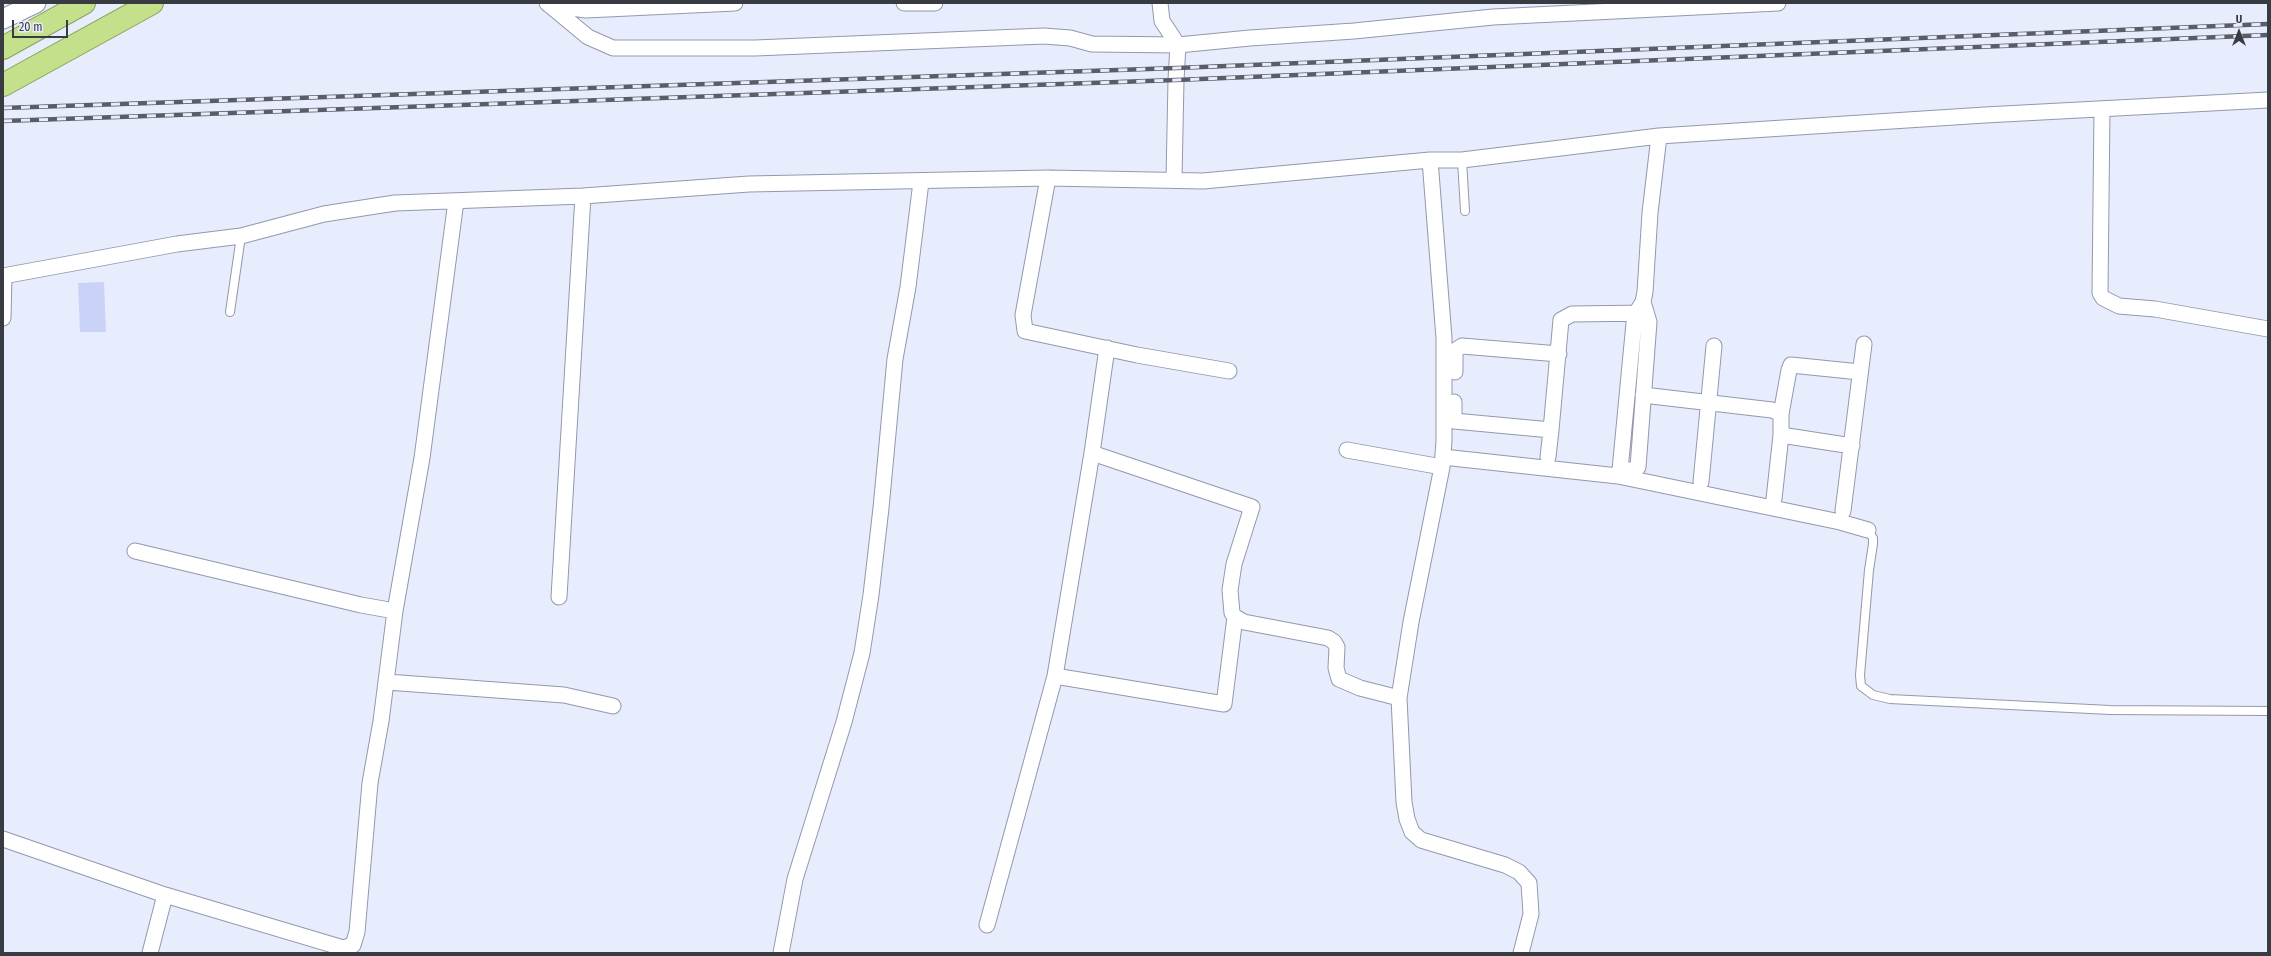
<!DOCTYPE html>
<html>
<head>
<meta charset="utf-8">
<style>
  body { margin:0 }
  #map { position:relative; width:2271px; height:956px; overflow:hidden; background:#e8edfd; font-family:"Fira Sans Condensed",sans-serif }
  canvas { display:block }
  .frame { position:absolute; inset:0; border:4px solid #393b43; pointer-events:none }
  .north { position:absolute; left:2219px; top:12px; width:40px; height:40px; -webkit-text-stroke:3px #e8edfd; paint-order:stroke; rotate:0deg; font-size:11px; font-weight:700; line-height:16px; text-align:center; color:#393b43 }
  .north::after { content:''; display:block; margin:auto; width:14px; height:18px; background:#393b43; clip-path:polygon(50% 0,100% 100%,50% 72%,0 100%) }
  .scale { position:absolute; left:12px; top:20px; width:56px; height:18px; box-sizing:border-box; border:2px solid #393b43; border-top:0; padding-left:5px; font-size:12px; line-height:14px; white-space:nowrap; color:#393b43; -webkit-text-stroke:3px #e8edfd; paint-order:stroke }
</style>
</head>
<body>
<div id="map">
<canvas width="2271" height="956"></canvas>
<div class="frame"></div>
<div class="north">U</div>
<div class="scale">20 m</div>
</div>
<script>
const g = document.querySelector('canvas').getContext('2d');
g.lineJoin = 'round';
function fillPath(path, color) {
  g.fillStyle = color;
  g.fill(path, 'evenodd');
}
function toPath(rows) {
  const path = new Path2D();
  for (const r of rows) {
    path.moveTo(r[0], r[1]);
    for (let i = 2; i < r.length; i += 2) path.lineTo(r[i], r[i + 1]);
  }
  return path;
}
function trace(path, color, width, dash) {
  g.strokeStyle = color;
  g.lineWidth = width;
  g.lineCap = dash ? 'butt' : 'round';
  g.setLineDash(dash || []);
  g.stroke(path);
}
fillPath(toPath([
  [104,282,106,332,80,332,78,283]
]), '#cad3f7');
const service = toPath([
  [1462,160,1465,211],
  [230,312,241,236],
  [1868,530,1873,538,1873,544,1869,570,1860,675,1861,686,1873,695,1890,699,2110,710,2268,711]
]);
const minor = toPath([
  [547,3,588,37,613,48,755,48,1044,36,1070,38,1092,44,1178,45,1250,38,1354,31,1493,17,1778,3],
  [904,3,935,3],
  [1160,3,1162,21,1178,45,1176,80,1174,179],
  [549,5,586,10,735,3],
  [2102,109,2100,293,2103,298,2119,306,2155,309,2268,329],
  [1430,160,1444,338,1444,441,1442,467,1411,622,1399,698,1404,802,1407,819,1412,832,1421,840,1505,865,1519,872,1529,883,1531,914,1521,953],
  [1048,178,1023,315,1025,331,1137,355,1229,371],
  [3,276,177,244,241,236,324,214,395,203,583,196,749,184,1048,178,1203,181,1430,160,1462,160,1659,136,1985,115,2268,100],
  [1643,302,1649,322,1638,467,1635,470,1620,470,1634,323,1636,313,1643,302,1645,292,1650,213,1659,136],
  [3,318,4,276],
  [1455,372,1455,353,1456,350,1462,346,1559,354],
  [1643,395,1772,410,1781,414,1781,435,1852,446],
  [1454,402,1454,421,1551,430,1561,320,1572,314,1646,313],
  [1781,414,1789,370,1791,365,1860,372],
  [1347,450,1442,467],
  [1092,453,1107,348],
  [1443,457,1618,476,1840,522,1868,530],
  [1548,457,1551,430],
  [1701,482,1714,346],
  [1774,499,1781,435],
  [1843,511,1864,344],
  [559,597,583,196],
  [395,611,422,458,456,201],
  [1055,676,1224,704,1235,617],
  [387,682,564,695,613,706],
  [3,839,165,895,343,948,353,945,357,932,370,783,381,721,395,611,361,605,135,551],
  [987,925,1055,676,1092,453,1252,507,1234,564,1230,590,1232,613,1235,617,1244,622,1328,638,1334,642,1337,647,1336,668,1339,679,1360,688,1399,698],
  [150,953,165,895],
  [781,953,795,879,844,722,862,653,871,595,881,508,895,359,908,287,921,182]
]);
const tertiary = toPath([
  [3,19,36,3]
]);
const trunk = toPath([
  [3,48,84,3],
  [3,85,152,3]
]);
trace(service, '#9398ab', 10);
trace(minor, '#9398ab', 17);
trace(tertiary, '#9398ab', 21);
trace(trunk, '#8aa15e', 24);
trace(service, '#fff', 8);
trace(minor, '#fff', 15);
trace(tertiary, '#fff', 19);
trace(trunk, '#c4e08a', 22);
const rail = toPath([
  [3,108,1177,68,2268,24],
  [3,121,1176,80,2268,35]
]);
trace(rail, '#5a5d66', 4.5);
trace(rail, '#e8edfd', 3, [9]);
</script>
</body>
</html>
